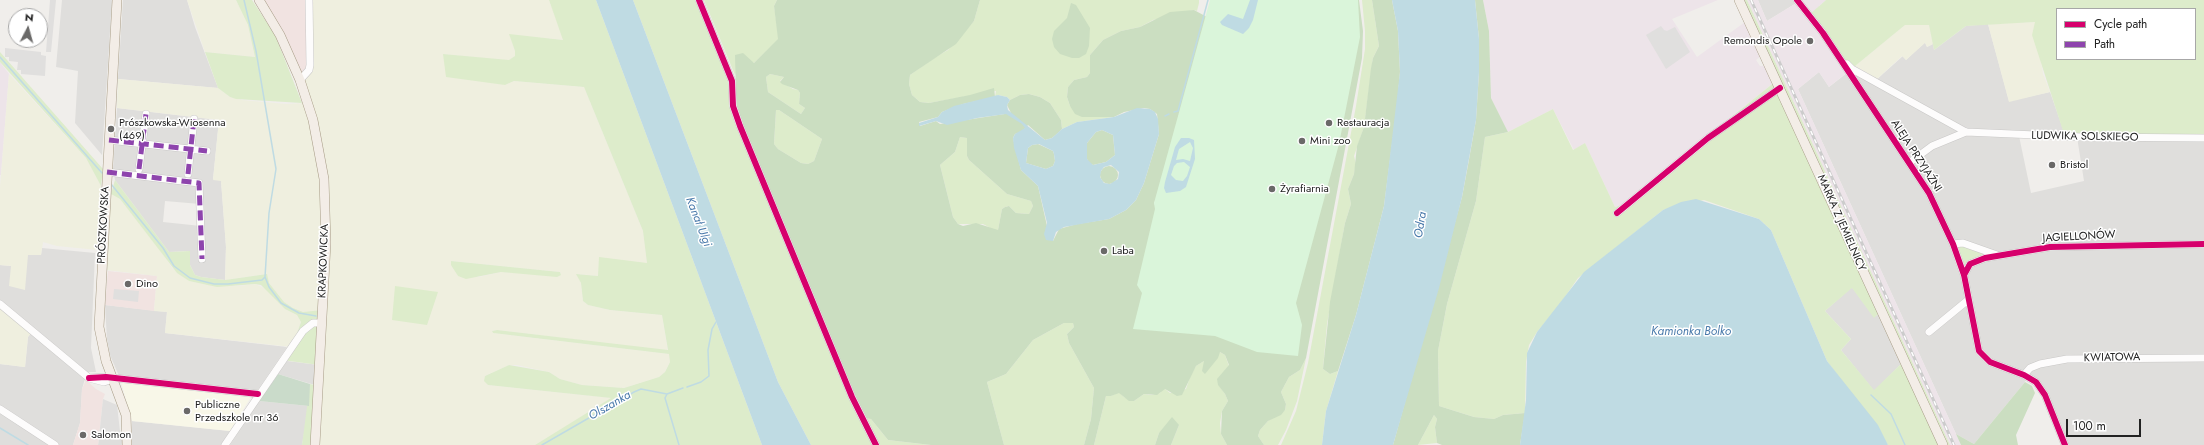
<!DOCTYPE html>
<html>
<head>
<meta charset="utf-8">
<style>
  body { margin:0 }
  #map { position:relative; width:2204px; height:445px; overflow:hidden; background:#f0eeeb; font-family:Jost,sans-serif }
  canvas { display:block }
  .legend { position:absolute; left:2056px; top:8px; width:140px; height:52px; box-sizing:border-box; background:#fff; border:1px solid #a7a7a7; margin:0; padding:5px 7px; list-style:none; font-size:12px; color:#222 }
  .legend li { display:flex; align-items:center; gap:8px; height:20px }
  .legend b { width:20px; border:1px solid #a7a7a7 }
  .north { position:absolute; left:8px; top:8px; width:40px; height:40px; box-sizing:border-box; background:#fff; border:1px solid #a7a7a7; border-radius:50%; rotate:6deg; font-size:11px; font-weight:700; line-height:16px; text-align:center; color:#222 }
  .north::after { content:''; display:block; margin:auto; width:14px; height:18px; background:#6a6968; clip-path:polygon(50% 0,100% 100%,50% 72%,0 100%) }
  .scale { position:absolute; left:2066px; top:419px; width:75px; height:18px; box-sizing:border-box; border:2px solid #222; border-top:0; padding-left:5px; font-size:12px; line-height:14px; white-space:nowrap; color:#222; -webkit-text-stroke:3px #fff; paint-order:stroke }
</style>
</head>
<body>
<div id="map">
<canvas width="2204" height="445"></canvas>
<ul class="legend">
<li><b style="height:5px;background:#d6006c"></b>Cycle path</li>
<li><b style="height:5px;background:#8e44ad"></b>Path</li>
</ul>
<div class="north">N</div>
<div class="scale">100 m</div>
</div>
<script>
const g = document.querySelector('canvas').getContext('2d');
g.lineJoin = 'round';
function fillPath(path, color) {
  g.fillStyle = color;
  g.fill(path, 'evenodd');
}
function toPath(rows) {
  const path = new Path2D();
  for (const r of rows) {
    if (r.length === 3) {
      path.moveTo(r[0] + r[2], r[1]);
      path.arc(r[0], r[1], r[2], 0, 2 * Math.PI);
      continue;
    }
    path.moveTo(r[0], r[1]);
    for (let i = 2; i < r.length; i += 2) path.lineTo(r[i], r[i + 1]);
  }
  return path;
}
function trace(path, color, width, dash) {
  g.strokeStyle = color;
  g.lineWidth = width;
  g.lineCap = dash ? 'butt' : 'round';
  g.setLineDash(dash || []);
  g.stroke(path);
}
function label(font, color, halo, rows, align = 'center') {
  g.font = font + ' Jost,sans-serif';
  g.lineWidth = 3;
  g.setLineDash([]);
  g.textBaseline = 'middle';
  g.strokeStyle = halo;
  g.fillStyle = color;
  for (const [text, x, y, turn = 0] of rows) {
    g.save();
    g.translate(x, y);
    g.rotate((+turn || 0) * Math.PI / 180);
    g.textAlign = isNaN(turn) ? turn : align;
    if (halo) g.strokeText(text, 0, 0);
    g.fillText(text, 0, 0);
    g.restore();
  }
}
fillPath(toPath([
  [62,0,112,0,102,155,75,123,78,71,56,67],
  [123,0,187,0,195,27,218,88,118,79],
  [1758,0,1797,0,1798,2,1767,21],
  [1988,24,2009,101,2050,92,2064,132,2065,137,2019,136,2031,193,2084,181,2077,137,2204,138,2204,445,2065,445,2045,395,2024,375,2025,382,1974,444,1956,434,1798,89,1819,72,1829,87,1852,69,1875,81,1903,56,1906,60,1925,42,1927,47,1933,44,1934,50,1966,26],
  [117,108,219,120,213,179,221,180,226,247,225,280,201,277,195,275,190,265,189,251,169,252,115,180,113,169],
  [165,201,200,204,201,226,163,222],
  [42,248,95,253,91,348,96,372,89,372,86,375,82,389,80,423,73,445,0,445,0,364,25,367,28,337,30,334,0,304,0,265,11,266,28,255,41,255],
  [1852,287,1874,317,1881,312,1904,361,1874,391,1841,350,1851,339,1825,311],
  [105,305,167,312,165,333,287,347,257,391,119,376,110,355,107,339],
  [287,361,319,365,318,386,278,374],
  [259,401,309,406,302,445,230,445],
  [132,421,230,431,221,445,132,445],
  [99,437,123,440,124,445,98,445]
]), '#dfdedc');
fillPath(toPath([
  [259,0,309,0,310,65,300,80],
  [108,271,157,276,154,311,105,305],
  [86,380,96,389,105,394,103,399,98,445,73,445,80,423,82,389]
]), '#f1e3e1');
fillPath(toPath([
  [1483,0,1718,0,1672,19,1697,57,1745,22,1760,57,1756,60,1760,66,1765,66,1772,84,1622,205,1615,207,1585,143,1574,150,1553,109,1508,132,1491,98,1489,31],
  [1747,0,1758,0,1767,21,1798,2,1797,0,1826,0,1819,6,1849,71,1829,87,1819,72,1798,89,1961,445,1950,445],
  [0,62,9,74,1,175,0,175]
]), '#ede4e9');
fillPath(toPath([
  [121,382,251,395,251,397,230,431,132,421]
]), '#f8f7e8');
fillPath(toPath([
  [187,0,236,0,248,25,255,57,205,52],
  [309,0,549,0,564,40,510,35,515,51,515,56,509,61,443,54,505,85,514,81,584,87,643,231,647,263,598,276,577,274,581,283,583,301,588,305,610,310,662,315,668,351,497,330,492,331,493,333,669,354,670,362,665,372,659,377,624,388,582,385,560,379,549,372,517,365,509,365,485,376,488,385,612,398,535,445,315,445,322,310,303,312,293,308,284,302,269,283,266,274,225,280,226,247,221,181,213,180,219,120,117,108,118,79,218,88,230,97,242,100,286,104,307,103,300,80,307,72],
  [451,261,560,272,561,275,501,272,479,277,458,276],
  [2035,22,2043,74,2050,92,2009,102,1988,24],
  [1905,25,1929,25,1933,44,1927,47,1925,43,1906,60,1902,56,1877,79,1855,66],
  [9,74,86,158,101,186,98,250,57,246,43,242,41,255,28,255,25,290,9,286,11,266,0,265,0,187],
  [111,194,120,199,161,251,172,268,189,281,208,285,239,286,255,284,266,289,285,309,297,315,301,322,292,347,165,333,167,312,154,311,157,276,106,270],
  [0,304,33,331,28,337,25,367,0,364]
]), '#efefdf');
fillPath(toPath([
  [236,0,252,0,275,35,302,103,236,99,230,97,218,88,205,52,255,57,248,25],
  [549,0,596,0,762,445,535,445,611,398,488,385,484,381,485,376,509,365,549,372,560,379,582,385,624,388,659,377,665,372,670,362,669,354,493,333,492,331,497,330,668,350,662,315,610,310,588,305,583,301,581,283,576,274,598,276,599,257,647,263,643,231,584,87,514,81,505,85,446,77,443,54,509,60,515,56,515,51,509,34,563,40],
  [633,0,695,0,871,419,888,440,931,445,811,445,778,382],
  [704,0,777,0,774,6,779,39,754,63,750,61,737,70,735,75],
  [980,0,1199,0,1199,3,1197,11,1194,10,1153,20,1140,27,1121,31,1103,40,1090,55,1090,73,1087,77,1074,80,1068,87,1067,97,1070,106,1092,117,1114,117,1077,122,1062,129,1061,120,1050,103,1040,97,1029,94,1020,95,1010,100,1007,97,998,95,995,97,996,91,929,103,920,102,912,95,909,84,910,75,934,58,948,50,974,21],
  [1362,0,1372,0,1379,46,1373,58,1364,127,1354,156,1356,164,1354,174,1348,189,1351,204,1345,223,1327,324,1323,369,1330,374,1338,371,1326,411,1322,445,1281,445,1296,411,1308,363,1356,106,1365,49,1365,31],
  [1739,0,1747,0,1950,445,1888,445,1827,361,1771,230,1759,219,1704,200,1663,210,1578,278,1558,307,1537,332,1529,345,1526,362,1525,413,1503,415,1494,419,1474,417,1439,406,1438,351,1447,304,1476,201,1485,137,1508,132,1553,109,1573,150,1585,143,1615,207,1622,205,1776,81],
  [1852,288,1874,318,1880,312,1904,361,1874,390,1841,350,1851,339,1825,311],
  [1826,0,2204,0,2204,138,2065,137,2032,35,2035,22,1966,26,1934,50,1929,25,1905,25,1849,71,1809,15],
  [2057,9,2195,9,2195,59,2057,59],
  [0,52,103,169,101,186,86,158,0,62],
  [770,74,784,77,780,81,793,89,798,90,800,93,799,104,805,108,801,114,768,92,766,77],
  [776,110,779,110,822,139,814,161,808,164,801,163,778,149,774,144],
  [960,137,967,138,967,156,969,160,1007,194,1031,201,1033,206,1029,214,1016,213,1009,206,1005,207,1002,209,998,230,994,230,983,224,958,224,953,217,940,165,955,152],
  [115,180,169,252,190,251,190,265,195,275,201,277,225,280,267,274,269,283,284,302,293,308,303,312,322,310,319,365,282,360,292,347,301,322,297,315,285,309,261,285,255,284,217,287,189,281,177,273,120,199,111,194],
  [1953,244,1997,255,1985,258,1965,271],
  [451,261,560,272,561,275,557,277,501,272,466,279,458,276,451,265],
  [395,286,438,292,427,325,392,320],
  [1064,323,1073,323,1074,327,1067,334,1069,343,1094,388,1091,419,1084,445,1004,445,987,382,1006,374,1033,340],
  [1220,352,1225,355,1229,366,1218,379,1218,384,1225,394,1228,401,1222,411,1220,423,1221,434,1227,445,1171,445,1179,425,1159,433,1155,445,1094,445,1106,396,1111,396,1119,392,1124,397,1134,401,1144,394,1152,395,1160,393,1162,389,1165,389,1170,393,1186,389,1191,374,1196,366,1204,361,1204,366],
  [1306,358,1297,401,1286,430,1278,445,1264,445,1258,436,1260,430,1268,421,1285,410,1286,404,1281,392,1289,377,1300,370],
  [310,384,318,386,315,445,302,445],
  [1434,415,1437,419,1435,427,1437,443,1418,445]
]), '#ddeccb');
fillPath(toPath([
  [777,0,980,0,974,21,956,44,910,75,909,84,912,95,920,102,929,103,970,95,994,88,995,97,963,104,942,112,938,117,919,122,920,126,936,121,940,124,1011,113,1007,105,1010,100,1020,95,1029,94,1040,97,1050,103,1061,120,1062,129,1059,132,1052,138,1045,140,1028,125,1023,131,1015,134,1013,138,1021,170,1038,186,1047,226,1053,241,1059,229,1077,224,1109,219,1126,210,1136,200,1144,183,1159,134,1157,114,1150,109,1144,108,1124,112,1114,117,1082,117,1075,114,1070,106,1067,97,1068,87,1074,80,1087,77,1090,73,1090,55,1103,40,1121,31,1140,27,1170,12,1194,10,1207,17,1162,187,1154,203,1157,210,1283,0,1359,0,1363,31,1362,58,1306,358,1300,370,1289,377,1281,392,1286,404,1285,410,1281,415,1268,421,1260,430,1258,436,1264,445,1227,445,1221,434,1222,411,1228,401,1225,394,1218,385,1217,379,1229,365,1225,355,1220,352,1218,358,1205,374,1202,371,1204,361,1196,366,1182,395,1177,396,1165,389,1157,395,1144,394,1134,401,1129,401,1119,393,1111,396,1106,396,1094,445,1084,445,1091,419,1094,388,1069,343,1067,334,1074,327,1073,323,1064,323,1033,340,1006,374,987,382,1004,445,931,445,888,440,871,419,862,417,740,126,734,98,736,92,735,55,743,53,754,63,778,39,774,6],
  [770,74,784,77,780,82,782,84,798,90,800,93,799,104,805,108,801,114,768,92,766,77],
  [776,110,779,110,822,139,814,161,808,164,801,163,778,149,774,144],
  [960,137,967,138,967,156,969,160,1007,194,1031,201,1033,206,1029,214,1016,213,1009,206,1005,207,1002,209,998,230,976,223,963,226,958,224,953,217,940,165,955,152],
  [1372,0,1392,0,1398,31,1400,72,1397,105,1384,206,1356,315,1338,371,1330,374,1323,369,1330,302,1345,223,1351,204,1348,189,1354,174,1357,146,1364,127,1371,68,1373,58,1379,46],
  [1475,0,1483,0,1489,31,1491,98,1508,132,1485,137,1476,201,1447,304,1438,351,1439,406,1474,417,1494,419,1503,415,1525,413,1520,445,1442,445,1437,443,1435,427,1437,419,1434,415,1418,445,1393,445,1462,197,1468,165,1476,120,1479,72,1479,39],
  [1071,3,1076,5,1090,28,1089,46,1086,54,1079,58,1072,58,1060,54,1054,47,1052,39,1054,31,1067,18],
  [1102,130,1113,135,1115,155,1106,162,1093,165,1089,163,1087,159,1087,143,1096,132],
  [1038,144,1053,151,1054,154,1055,161,1053,166,1046,169,1026,163,1028,148,1032,145],
  [1109,175,9],
  [2025,382,2032,386,2035,393,2016,435,2018,445,1961,445,1956,434,1974,444],
  [1172,417,1179,425,1171,445,1155,445,1159,433]
]), '#cbdec1');
fillPath(toPath([
  [278,374,310,384,309,406,259,401]
]), '#cadbca');
fillPath(toPath([
  [1210,0,1358,0,1360,37,1339,144,1296,303,1302,325,1298,356,1257,352,1215,336,1133,329,1142,293,1137,285,1155,209,1154,203]
]), '#daf5da');
fillPath(toPath([
  [50,0,56,0,51,52,46,52],
  [1661,26,1664,30,1667,31,1675,27,1690,52,1666,69,1646,35],
  [5,48,41,52,41,55,46,56,45,76,21,74,21,70,17,70,18,62,9,61,9,57,5,57],
  [114,289,139,291,138,302,113,299],
  [103,399,117,405,121,440,99,437]
]), '#e0dfde');
fillPath(toPath([
  [596,0,633,0,778,382,811,445,762,445],
  [1250,0,1258,0,1253,20,1249,28,1243,34,1222,25,1220,22,1228,14,1243,19],
  [1392,0,1475,0,1479,39,1479,72,1476,120,1462,197,1439,288,1393,445,1322,445,1326,411,1356,315,1384,206,1400,72,1398,31],
  [998,95,1007,97,1010,100,1007,105,1008,110,1045,140,1052,138,1062,129,1077,122,1114,117,1137,108,1150,109,1155,112,1158,119,1159,134,1144,183,1136,200,1126,210,1109,219,1064,227,1056,232,1053,241,1046,240,1044,234,1047,223,1038,186,1021,170,1014,148,1013,138,1015,134,1025,128,1022,124,1006,114,977,118,947,125,936,121,919,126,919,123,938,117,942,112,954,106],
  [1102,130,1113,135,1115,155,1106,162,1093,165,1087,159,1087,143,1096,132],
  [1039,144,1053,151,1054,154,1055,161,1053,166,1046,169,1026,163,1028,148,1032,145],
  [1111,165,1119,172,1118,179,1110,184,1104,183,1100,177,1101,171,1104,167],
  [1181,138,1189,138,1194,140,1195,159,1186,187,1180,191,1166,193,1164,188,1165,182,1175,147],
  [1190,142,1193,148,1190,161,1183,159,1176,160,1179,149],
  [1184,162,1190,167,1187,176,1183,181,1176,180,1171,175,1174,166,1177,163],
  [1696,199,1759,219,1771,230,1827,361,1878,425,1888,445,1520,445,1526,400,1527,353,1537,332,1584,272,1663,210,1681,202]
]), '#bfdbe3');
trace(toPath([
  [0,57,102,173],
  [1174,112,1178,111,1208,0],
  [1165,116,1169,114],
  [111,184,163,248,174,266,190,278,214,284,228,284,262,280,265,277,269,213,276,169,256,51,244,0],
  [265,277,269,287,281,303,299,313,316,316],
  [687,387,701,382,709,376,708,350,712,329,716,322],
  [667,394,665,398,679,445],
  [1871,395,1891,414,1905,445],
  [0,428,28,445],
  [542,445,634,392,641,389,667,394,683,388]
]), '#bfdbe3', 1.5);
const minor = toPath([
  [699,0,732,81,733,106,740,126,852,397,876,445],
  [1797,0,1823,33,1929,193,1953,244,1964,275,1979,351,1990,362,2024,375,2036,382,2045,395,2065,445],
  [1847,64,1852,69,1966,132,2082,137,2204,138],
  [300,80,309,70,310,65,309,0],
  [109,140,207,151],
  [1909,163,1932,146,1966,132],
  [139,169,146,114],
  [107,172,199,183,202,259],
  [188,174,194,119],
  [1617,213,1708,138,1780,88],
  [1953,244,1963,243,1997,255],
  [1964,275,1970,264,1985,258,2050,247,2204,244],
  [0,304,89,378,104,382,113,379],
  [1929,332,1968,300],
  [2024,375,2030,368,2040,364,2067,359,2204,358],
  [89,378,106,377,258,394],
  [0,409,55,445],
  [225,445,303,331,313,323,322,323]
]);
const major = toPath([
  [117,0,99,327,106,361,126,415,127,445],
  [259,0,280,35,300,80,313,120,324,179,326,243,315,445],
  [1739,0,1943,445]
]);
trace(minor, '#c9c8c7', 8);
trace(major, '#a79c86', 10);
trace(minor, '#fdfcfc', 7);
trace(major, '#f3ede7', 9);
const rail = toPath([
  [1751,0,1954,445]
]);
trace(rail, '#ccc', 3);
trace(rail, '#fff', 1.5, [4.5]);
trace(toPath([
  [109,140,207,151],
  [139,169,146,114],
  [107,172,199,183,202,259],
  [188,174,194,119]
]), '#8e44ad', 5, [10, 5]);
trace(toPath([
  [699,0,732,81,733,106,740,126,852,397,876,445],
  [1797,0,1823,33,1929,193,1953,244,1964,275,1979,351,1990,362,2024,375,2036,382,2045,395,2065,445],
  [1617,213,1708,138,1780,88],
  [1964,275,1970,264,1985,258,2050,247,2204,244],
  [89,378,106,377,258,394]
]), '#d6006c', 6);
for (const [x, y, r, color] of [
  [1810,41,4,"#6a6968"],
  [1329,123,4,"#6a6968"],
  [111,129,4,"#6a6968"],
  [1302,141,4,"#6a6968"],
  [2052,165,4,"#6a6968"],
  [1272,189,4,"#6a6968"],
  [1104,251,4,"#6a6968"],
  [128,284,4,"#6a6968"],
  [187,411,4,"#6a6968"],
  [83,435,4,"#6a6968"]
]) {
  const dot = new Path2D();
  dot.arc(x, y, r, 0, 2 * Math.PI);
  g.fillStyle = color;
  g.fill(dot);
  trace(dot, '#fff', 1.5);
}
label('11px', '#222', '#fff', [
  ["Remondis Opole",1802,41,"right"],
  ["Prószkowska-Wiosenna",119,123],
  ["(469)",119,136],
  ["Restauracja",1337,123],
  ["Mini zoo",1310,141],
  ["Bristol",2060,165],
  ["Żyrafiarnia",1280,189],
  ["Laba",1112,251],
  ["Dino",136,284],
  ["Publiczne",195,405],
  ["Przedszkole nr 36",195,418],
  ["Salomon",91,435]
], 'left');
label('11px', '#222', '#fff', [
  ["LUDWIKA SOLSKIEGO",2085,137,1],
  ["ALEJA PRZYJAŹNI",1916,156,57],
  ["MARKA Z JEMIELNICY",1841,223,66],
  ["PRÓSZKOWSKA",104,225,-87],
  ["JAGIELLONÓW",2079,237,-3],
  ["KRAPKOWICKA",324,261,-88],
  ["KWIATOWA",2112,358,-1]
]);
label('italic 12px', '#4a7aab', '#fff', [
  ["Kanał Ulgi",698,222,69],
  ["Odra",1421,225,-81],
  ["Kamionka Bolko",1691,332],
  ["Olszanka",610,406,-30]
]);
</script>
</body>
</html>
